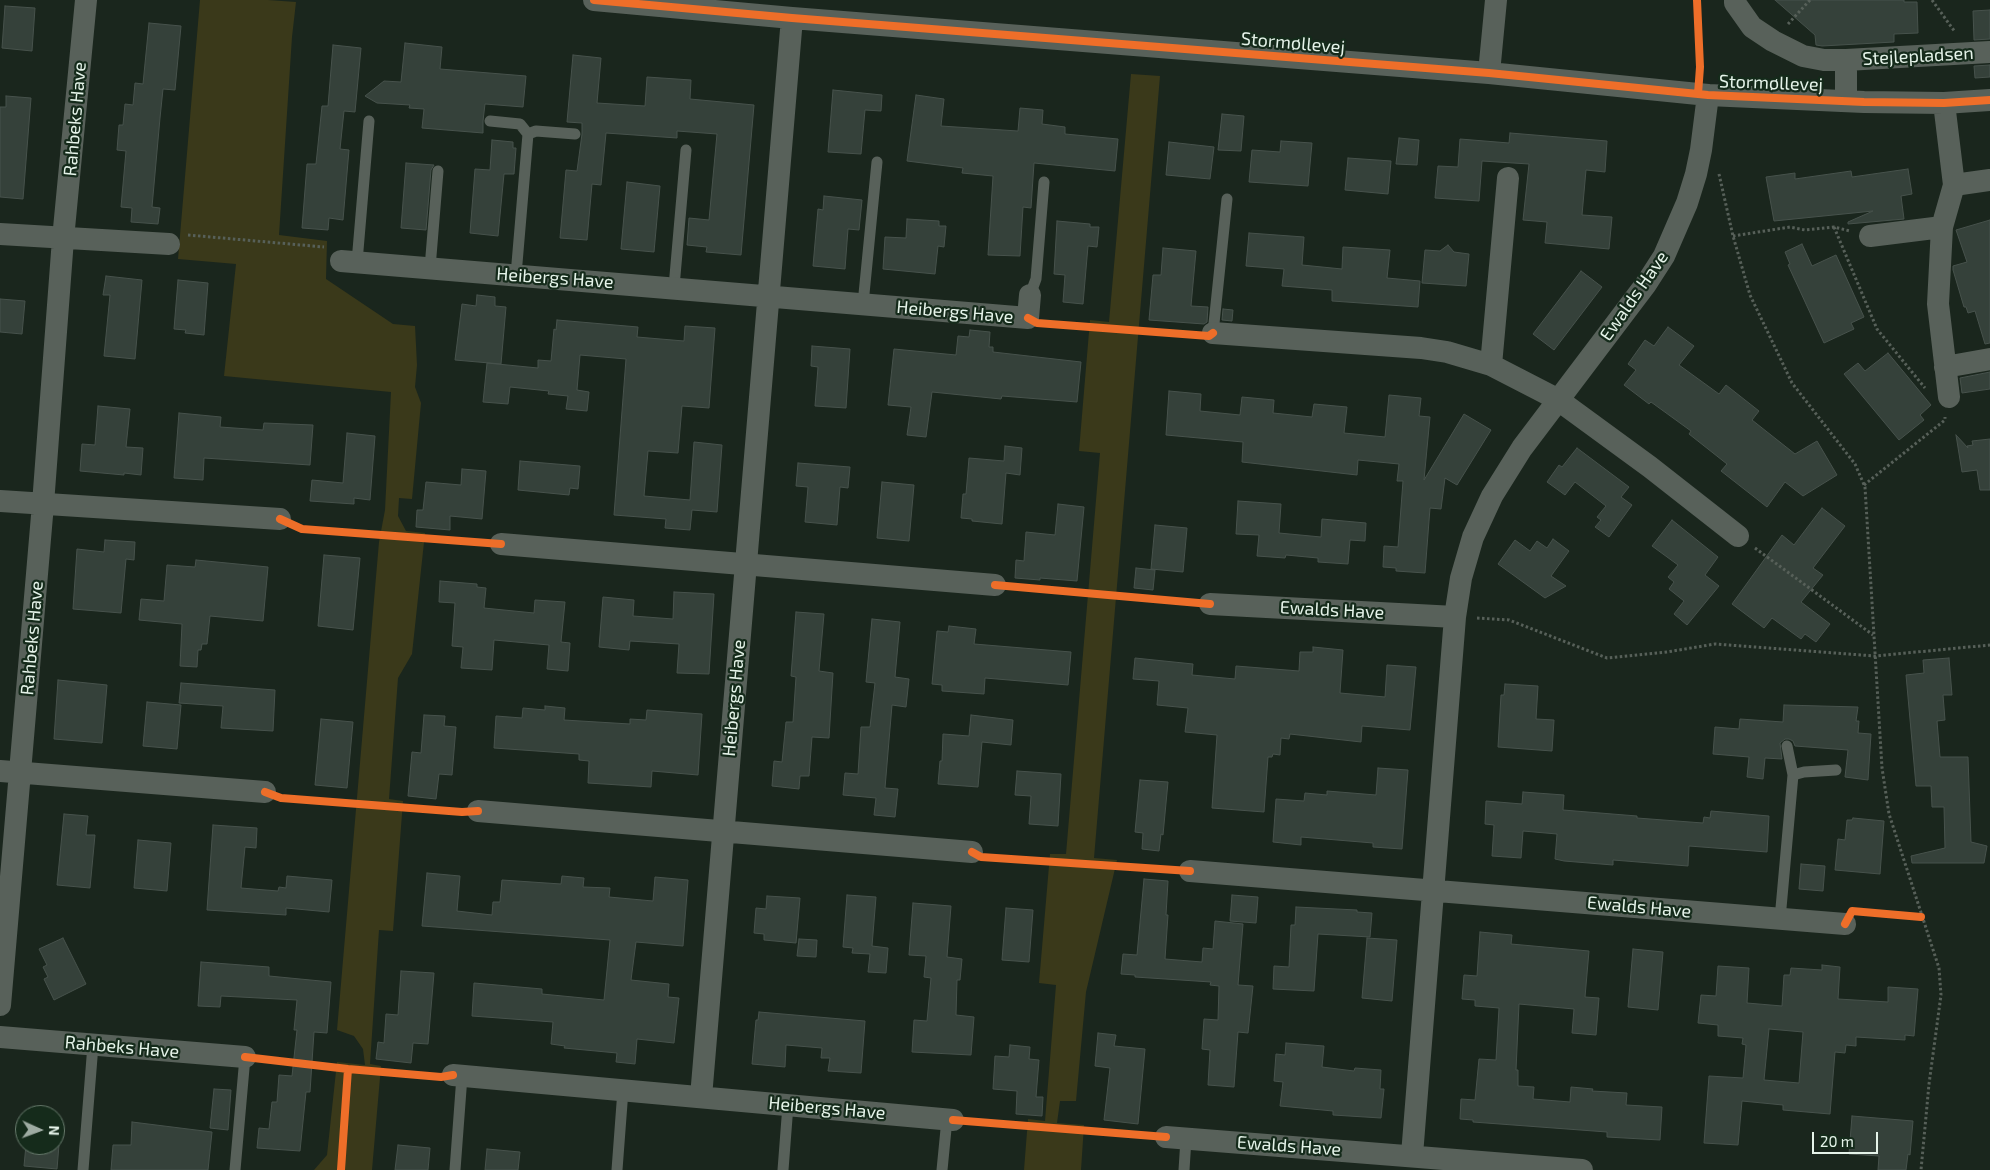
<!DOCTYPE html>
<html>
<head>
<meta charset="utf-8">
<style>
  body { margin:0 }
  #map { position:relative; width:1990px; height:1170px; overflow:hidden; background:#1a261d; font-family:"Exo 2",sans-serif }
  canvas { display:block }
  .north { position:absolute; left:15px; top:1105px; width:50px; height:50px; box-sizing:border-box; background:#152b1b; border:1px solid #687b6d; border-radius:50%; rotate:92deg; font-size:14px; font-weight:700; line-height:20px; text-align:center; color:#e5f3e9 }
  .north::after { content:''; display:block; margin:auto; width:18px; height:22px; background:#9eaba2; clip-path:polygon(50% 0,100% 100%,50% 72%,0 100%) }
  .scale { position:absolute; left:1812px; top:1132px; width:66px; height:22px; box-sizing:border-box; border:2px solid #e5f3e9; border-top:0; padding-left:6px; font-size:15px; line-height:18px; white-space:nowrap; color:#e5f3e9; -webkit-text-stroke:4px #152b1b; paint-order:stroke }
</style>
</head>
<body>
<div id="map">
<canvas width="1990" height="1170"></canvas>
<div class="north">N</div>
<div class="scale">20 m</div>
</div>
<script>
const g = document.querySelector('canvas').getContext('2d');
g.lineJoin = 'round';
function fillPath(path, color) {
  g.fillStyle = color;
  g.fill(path, 'evenodd');
}
function toPath(rows) {
  const path = new Path2D();
  for (const r of rows) {
    path.moveTo(r[0], r[1]);
    for (let i = 2; i < r.length; i += 2) path.lineTo(r[i], r[i + 1]);
  }
  return path;
}
function trace(path, color, width, dash) {
  g.strokeStyle = color;
  g.lineWidth = width;
  g.lineCap = dash ? 'butt' : 'round';
  g.setLineDash(dash || []);
  g.stroke(path);
}
function label(font, color, halo, rows, align = 'center') {
  g.font = font + ' "Exo 2",sans-serif';
  g.lineWidth = 4.5;
  g.setLineDash([]);
  g.textBaseline = 'middle';
  g.strokeStyle = halo;
  g.fillStyle = color;
  for (const [text, x, y, turn = 0] of rows) {
    g.save();
    g.translate(x, y);
    g.rotate((+turn || 0) * Math.PI / 180);
    g.textAlign = isNaN(turn) ? turn : align;
    if (halo) g.strokeText(text, 0, 0);
    g.fillText(text, 0, 0);
    g.restore();
  }
}
fillPath(toPath([
  [200,0,268,0,296,2,292,37,279,235,327,241,326,279,393,324,415,326,417,365,415,387,421,403,412,499,399,498,398,516,406,531,425,533,412,654,398,678,389,799,403,801,393,931,379,930,370,1064,381,1066,372,1170,314,1170,327,1155,337,1062,365,1065,363,1049,354,1036,337,1030,379,542,385,510,391,392,224,376,236,264,178,259],
  [1131,74,1160,76,1094,858,1117,860,1086,992,1076,1101,1060,1101,1057,1123,1084,1125,1081,1170,1024,1170,1028,1119,1045,1121,1056,985,1039,983,1050,854,1066,854,1100,453,1079,451,1090,320,1109,322]
]), '#3a391a');
const building = toPath([
  [1775,0,1904,0,1904,2,1917,2,1918,33,1894,34,1894,42,1822,46,1816,45,1815,35,1775,0],
  [5,6,35,8,32,51,2,48,5,6],
  [1990,10,1990,39,1974,40,1973,11,1990,10],
  [149,23,181,26,175,90,163,89,160,118,152,207,160,208,158,224,131,222,132,208,121,207,126,151,117,150,119,125,123,125,125,104,133,105,135,83,143,84,149,23],
  [405,43,442,47,440,69,526,76,523,107,485,104,483,121,483,133,422,128,424,109,409,108,410,105,377,103,365,96,384,81,401,82,405,43],
  [333,45,361,48,355,112,344,111,340,149,349,150,343,220,329,218,328,230,302,228,307,164,316,164,322,106,328,106,333,45],
  [573,55,601,58,597,103,645,106,647,77,691,80,690,99,754,105,741,255,706,252,707,247,687,245,689,218,709,220,717,134,677,131,677,138,606,133,601,185,592,184,587,240,560,238,566,170,577,171,582,134,582,123,567,122,573,55],
  [1990,65,1990,77,1975,78,1974,66,1990,65],
  [833,90,882,95,881,111,865,110,861,154,828,152,833,90],
  [916,95,944,99,941,126,1018,131,1020,108,1043,110,1042,124,1065,127,1065,134,1118,139,1115,171,1034,163,1031,208,1023,207,1020,256,988,255,993,176,962,173,963,168,907,161,916,95],
  [6,96,31,98,23,199,0,197,0,107,6,107,6,96],
  [1222,114,1244,116,1241,151,1218,150,1222,114],
  [1510,133,1607,141,1605,172,1586,170,1582,215,1612,217,1609,249,1545,243,1547,222,1523,220,1529,164,1482,161,1479,201,1435,198,1438,166,1458,167,1460,139,1509,143,1510,133],
  [1399,138,1419,140,1417,165,1396,164,1399,138],
  [492,140,513,142,513,148,516,148,514,174,504,174,498,236,470,233,475,169,490,170,492,140],
  [1281,141,1312,143,1308,186,1249,182,1252,150,1280,152,1281,141],
  [1169,142,1214,147,1210,179,1166,175,1169,142],
  [1348,158,1391,161,1388,194,1345,190,1348,158],
  [406,163,434,165,431,170,426,230,401,228,406,163],
  [1908,169,1912,194,1901,196,1904,219,1848,224,1848,222,1873,211,1774,221,1766,177,1795,173,1795,179,1851,171,1852,177,1908,169],
  [627,182,660,186,654,252,621,249,627,182],
  [824,196,862,200,859,230,848,229,845,269,813,266,818,209,823,210,824,196],
  [907,219,939,221,939,226,946,226,944,247,938,246,935,274,883,269,885,237,906,238,907,219],
  [1990,220,1990,343,1985,344,1975,311,1968,313,1966,307,1964,307,1953,270,1953,266,1967,262,1956,230,1990,220],
  [1057,221,1090,224,1090,227,1099,227,1097,247,1088,246,1083,304,1063,302,1065,275,1054,274,1057,221],
  [1249,233,1304,237,1302,265,1342,269,1343,247,1390,250,1387,278,1420,281,1418,307,1332,301,1332,290,1282,286,1284,269,1246,266,1249,233],
  [1802,244,1812,266,1836,255,1864,317,1851,323,1854,329,1824,343,1788,265,1790,264,1785,252,1802,244],
  [1448,245,1454,252,1469,254,1466,286,1422,283,1425,250,1440,251,1448,245],
  [1163,248,1196,251,1191,306,1208,307,1207,322,1204,324,1149,320,1153,275,1161,275,1163,248],
  [1581,271,1602,287,1554,350,1533,334,1581,271],
  [106,276,142,280,135,359,104,356,110,295,103,295,106,276],
  [178,280,208,283,204,335,185,333,186,330,174,329,178,280],
  [477,295,495,297,495,306,506,307,501,364,455,360,462,304,476,306,477,295],
  [0,299,25,301,22,334,0,332,0,299],
  [1223,309,1233,310,1232,321,1222,320,1223,309],
  [557,320,638,327,637,337,684,341,685,326,715,328,709,408,682,406,678,453,648,451,644,496,690,500,694,442,722,445,717,512,692,510,690,530,665,528,666,519,614,515,626,359,580,355,577,390,589,392,587,411,566,409,568,396,548,394,549,391,510,387,508,404,483,402,487,363,538,368,538,360,551,361,554,329,556,330,557,320],
  [1668,327,1694,346,1679,365,1719,394,1726,385,1759,411,1752,420,1795,454,1817,441,1837,475,1803,496,1785,482,1767,507,1721,471,1727,464,1689,434,1691,431,1651,402,1649,404,1624,385,1636,370,1628,364,1645,340,1654,346,1668,327],
  [970,330,990,332,989,347,993,347,993,352,1081,362,1077,402,1002,396,1001,399,932,392,926,437,907,435,911,407,888,405,894,349,956,355,958,336,969,337,970,330],
  [812,346,850,349,846,408,815,406,818,367,811,366,812,346],
  [1888,353,1931,405,1920,415,1924,420,1899,440,1844,374,1858,363,1865,371,1888,353],
  [1990,372,1990,389,1962,393,1960,378,1990,372],
  [1169,391,1201,394,1200,411,1240,415,1242,397,1274,400,1273,413,1312,417,1314,404,1347,407,1344,433,1385,437,1389,395,1421,398,1419,416,1430,417,1424,480,1464,414,1491,430,1457,485,1445,478,1441,509,1430,508,1425,573,1396,571,1396,568,1383,567,1384,546,1398,547,1403,481,1397,481,1399,464,1358,460,1357,475,1242,462,1243,442,1166,435,1169,391],
  [98,406,130,409,126,447,143,448,141,475,124,473,124,475,80,471,82,444,95,445,98,406],
  [179,413,221,417,220,427,263,430,264,423,313,425,310,465,204,458,203,480,174,478,179,413],
  [347,433,375,436,370,500,354,498,354,504,310,501,312,480,343,483,347,433],
  [1956,435,1968,448,1967,446,1973,445,1972,441,1990,439,1990,490,1980,490,1977,470,1962,472,1956,435],
  [1005,446,1022,448,1020,475,1006,473,1002,524,972,521,972,519,961,518,963,494,966,494,969,458,1004,461,1005,446],
  [1577,448,1629,487,1621,497,1632,505,1609,537,1595,527,1601,520,1597,517,1606,506,1575,482,1565,495,1547,482,1559,465,1562,467,1577,448],
  [520,461,580,466,578,489,570,488,569,495,518,490,520,461],
  [798,463,850,467,848,488,840,487,837,525,805,522,808,487,796,486,798,463],
  [462,469,486,471,482,519,450,516,450,530,416,527,417,510,423,510,426,482,461,485,462,469],
  [882,482,914,485,909,541,877,538,882,482],
  [1238,501,1281,504,1279,533,1321,537,1322,519,1366,523,1365,541,1350,540,1348,564,1318,562,1318,558,1286,555,1285,558,1257,556,1259,535,1236,534,1238,501],
  [1058,504,1084,507,1077,581,1040,578,1040,580,1015,578,1016,560,1024,561,1026,532,1055,535,1058,504],
  [1822,508,1845,526,1813,568,1823,575,1801,602,1830,624,1816,642,1805,634,1801,639,1772,618,1764,628,1732,604,1782,535,1794,545,1822,508],
  [1672,520,1718,557,1705,575,1719,586,1687,625,1674,614,1684,601,1669,589,1674,582,1668,577,1678,565,1652,546,1672,520],
  [1155,525,1187,528,1183,572,1151,569,1155,525],
  [1553,539,1569,551,1551,576,1566,586,1545,598,1498,564,1515,540,1530,551,1537,541,1547,548,1553,539],
  [105,540,135,542,134,560,126,559,121,613,73,609,77,549,104,552,105,540],
  [324,555,360,558,353,630,318,626,324,555],
  [196,560,268,567,263,621,210,616,207,644,202,644,201,650,198,650,197,667,180,666,182,624,139,620,141,599,164,601,167,565,195,567,196,560],
  [1136,568,1155,570,1153,590,1134,588,1136,568],
  [440,581,477,584,477,587,486,588,484,608,534,613,535,600,565,602,561,642,570,643,568,671,547,669,549,645,494,640,492,670,461,668,463,647,452,646,455,603,439,602,440,581],
  [674,592,714,594,709,674,677,673,679,644,630,641,629,650,599,647,603,597,634,600,633,616,673,619,674,592],
  [796,612,824,614,819,671,833,673,829,738,812,737,809,776,800,776,799,789,772,786,774,761,782,762,786,722,793,722,796,677,791,676,796,612],
  [872,619,900,622,895,677,909,679,906,707,892,705,885,788,898,789,895,817,874,815,876,798,843,795,845,773,858,774,861,727,870,727,875,683,866,682,872,619],
  [949,626,976,629,974,644,1071,652,1068,685,985,678,984,694,942,691,942,685,932,684,937,631,948,632,949,626],
  [1313,647,1343,650,1340,693,1385,697,1387,665,1416,667,1410,730,1362,726,1361,742,1290,734,1289,739,1281,738,1280,755,1273,754,1272,757,1268,757,1264,812,1212,808,1217,735,1185,732,1188,708,1157,705,1159,681,1133,679,1135,658,1193,664,1192,675,1235,679,1236,666,1299,671,1300,652,1313,652,1313,647],
  [1949,658,1952,695,1943,695,1945,720,1937,721,1940,757,1968,757,1971,842,1987,846,1984,863,1912,863,1911,856,1945,848,1944,807,1932,807,1931,786,1916,786,1906,675,1924,673,1923,660,1949,658],
  [58,680,107,685,102,743,54,739,58,680],
  [181,683,275,690,273,731,221,728,223,706,179,703,181,683],
  [1505,684,1538,686,1536,719,1554,720,1552,751,1498,747,1501,695,1504,695,1505,684],
  [147,702,181,705,177,749,143,746,147,702],
  [1784,705,1858,707,1856,721,1859,721,1858,733,1871,734,1868,780,1845,777,1848,750,1795,746,1793,741,1789,739,1785,739,1780,743,1782,759,1765,758,1763,779,1747,777,1749,757,1713,754,1715,727,1739,729,1740,719,1783,722,1784,705],
  [545,706,565,708,564,720,630,724,630,719,646,720,647,710,702,714,698,775,652,771,651,787,588,783,589,761,579,760,579,754,494,748,496,716,522,718,523,708,545,710,545,706],
  [424,715,445,716,444,726,456,727,452,775,439,774,436,799,408,796,412,752,421,753,424,715],
  [971,715,1013,720,1011,745,982,742,978,787,938,784,940,761,942,761,943,734,969,736,971,715],
  [321,719,353,722,347,788,315,785,321,719],
  [1378,768,1408,770,1402,849,1373,847,1373,843,1301,837,1301,845,1273,842,1276,799,1304,801,1305,793,1327,795,1327,791,1376,795,1378,768],
  [1017,771,1061,774,1058,826,1029,824,1031,796,1015,795,1017,771],
  [1140,780,1168,782,1163,835,1161,834,1159,851,1142,849,1143,833,1135,832,1140,780],
  [1523,792,1564,795,1563,810,1637,816,1637,818,1703,823,1704,817,1710,818,1711,811,1769,816,1767,852,1689,846,1688,866,1613,860,1613,865,1564,861,1555,859,1557,834,1523,831,1521,858,1492,856,1494,825,1485,824,1486,801,1522,804,1523,792],
  [64,814,88,816,86,835,95,835,90,888,57,885,64,814],
  [1853,818,1884,821,1880,874,1835,870,1838,839,1845,840,1847,820,1852,820,1853,818],
  [213,825,257,828,256,848,245,847,241,888,278,891,279,887,286,888,287,876,332,880,329,912,286,908,286,915,207,910,213,825],
  [138,840,171,843,167,891,134,888,138,840],
  [1801,864,1825,866,1823,891,1799,889,1801,864],
  [427,873,460,876,457,911,492,915,493,902,500,902,502,880,561,884,562,876,584,878,583,887,610,888,609,897,653,901,655,877,688,880,683,946,636,942,631,980,669,984,668,997,679,998,674,1043,637,1039,635,1064,616,1062,617,1053,564,1048,565,1046,551,1044,553,1022,472,1016,474,983,542,989,542,994,604,1000,610,940,422,926,427,873],
  [1144,879,1168,881,1166,915,1168,915,1165,959,1202,962,1203,948,1213,949,1215,921,1243,924,1238,985,1253,986,1248,1033,1238,1032,1234,1087,1208,1085,1210,1050,1202,1049,1204,1019,1218,1020,1219,986,1210,985,1211,982,1135,977,1135,975,1121,974,1123,954,1137,955,1144,879],
  [847,895,876,897,872,946,888,948,886,973,868,972,870,954,852,953,853,948,843,947,847,895],
  [1232,895,1258,897,1256,923,1230,921,1232,895],
  [767,896,800,898,796,943,764,940,764,934,754,933,756,908,766,909,767,896],
  [913,903,951,906,947,957,962,959,960,980,957,980,956,1015,974,1017,971,1055,912,1052,914,1020,927,1021,931,978,924,977,926,956,909,955,913,903],
  [1296,907,1357,910,1357,912,1372,913,1370,937,1318,934,1314,991,1273,989,1274,966,1289,967,1291,925,1295,925,1296,907],
  [1006,908,1033,910,1029,962,1002,960,1006,908],
  [1480,932,1512,935,1511,944,1589,951,1585,997,1599,998,1596,1035,1572,1033,1574,1009,1519,1004,1516,1070,1518,1070,1518,1086,1534,1087,1533,1099,1570,1102,1571,1087,1593,1089,1592,1091,1627,1093,1626,1105,1662,1107,1660,1140,1607,1137,1607,1132,1473,1122,1473,1120,1460,1119,1461,1099,1475,1100,1479,1059,1496,1060,1499,1008,1475,1006,1475,1000,1462,999,1464,975,1477,976,1480,932],
  [63,938,86,984,54,1000,44,979,48,977,43,967,47,965,39,949,63,938],
  [1367,938,1397,940,1392,1001,1362,998,1367,938],
  [799,939,817,940,816,957,797,956,799,939],
  [1633,949,1663,952,1658,1010,1628,1007,1633,949],
  [201,962,269,967,269,976,331,982,327,1033,314,1032,310,1092,306,1092,300,1151,257,1148,259,1128,269,1129,272,1102,277,1102,279,1075,292,1076,297,1030,294,1030,297,1000,221,996,220,1007,198,1006,201,962],
  [1822,965,1840,967,1838,999,1888,1002,1888,987,1918,989,1914,1036,1905,1035,1905,1040,1856,1037,1856,1046,1846,1045,1845,1053,1835,1052,1830,1114,1783,1110,1783,1105,1742,1101,1738,1145,1704,1143,1709,1076,1743,1078,1746,1045,1742,1044,1743,1038,1718,1036,1718,1025,1698,1023,1701,995,1716,996,1718,966,1749,968,1747,1003,1782,1006,1784,975,1790,975,1791,968,1822,970,1822,965],
  [1769,1029,1803,1032,1799,1083,1764,1080,1769,1029],
  [401,971,434,973,428,1044,413,1043,411,1063,376,1059,378,1042,384,1043,386,1014,398,1015,401,971],
  [759,1012,865,1021,861,1073,828,1071,830,1058,821,1058,822,1048,786,1045,785,1067,752,1064,756,1020,758,1020,759,1012],
  [1098,1033,1116,1035,1114,1046,1145,1049,1138,1124,1104,1120,1110,1068,1095,1066,1098,1033],
  [1286,1043,1324,1046,1322,1067,1354,1071,1355,1068,1381,1070,1380,1089,1384,1089,1381,1118,1333,1115,1333,1111,1280,1106,1283,1082,1274,1081,1276,1054,1285,1055,1286,1043],
  [1010,1045,1030,1047,1029,1059,1039,1060,1036,1097,1043,1097,1042,1116,1016,1114,1017,1091,993,1089,995,1056,1009,1057,1010,1045],
  [214,1089,231,1090,228,1130,210,1128,214,1089],
  [1852,1116,1913,1121,1910,1155,1908,1154,1906,1170,1878,1170,1879,1156,1849,1154,1852,1116],
  [132,1122,212,1132,208,1170,111,1170,113,1145,131,1145,132,1122],
  [26,1145,59,1145,57,1169,24,1166,26,1145],
  [398,1145,430,1148,428,1170,395,1170,398,1145],
  [487,1149,520,1152,518,1170,485,1170,487,1149]
]);
fillPath(building, '#35413a');
trace(building, '#47524c', 1);
trace(toPath([
  [1932,0,1955,32],
  [1788,24,1810,0],
  [1719,174,1733,236,1750,295,1792,383,1855,464,1865,487,1882,768,1889,814,1939,968,1941,995,1929,1084,1921,1170],
  [1834,227,1877,329,1925,388],
  [188,235,324,247],
  [1733,236,1790,227,1805,230,1834,227,1850,231],
  [1864,485,1945,420,1945,417],
  [1755,548,1873,635],
  [1477,618,1509,620,1607,658,1667,652,1715,644,1875,656,1990,645]
]), '#576059', 3, [2.5, 2.5]);
trace(toPath([
  [490,121,520,124,528,134,536,131,575,134],
  [357,262,369,121],
  [430,268,438,171],
  [516,275,528,134],
  [674,287,686,150],
  [1030,295,1036,279,1044,182],
  [863,304,877,162],
  [1213,333,1227,199],
  [1787,746,1793,775,1804,772,1836,770],
  [1780,919,1793,775],
  [83,1170,93,1045],
  [235,1170,245,1057],
  [455,1170,462,1076],
  [617,1170,623,1090],
  [783,1170,788,1105],
  [942,1170,947,1119],
  [1184,1170,1186,1139]
]), '#58615a', 11);
trace(toPath([
  [594,0,792,18,1489,73,1708,95,1864,102,1944,103,1990,100],
  [1735,0,1735,3,1752,27,1773,41,1803,56,1824,60,1846,60,1990,52],
  [1489,73,1496,0],
  [1846,101,1846,60],
  [1944,103,1954,185,1942,227,1938,304,1949,397],
  [1954,185,1990,180],
  [0,234,169,244],
  [1870,236,1942,227],
  [341,261,1028,318,1030,295],
  [1213,333,1421,348,1447,352,1491,365,1557,399,1650,467,1738,536],
  [1491,365,1508,178],
  [1945,367,1990,359],
  [0,501,280,519],
  [501,544,995,585],
  [1210,604,1455,617,1412,1155],
  [1455,617,1461,578,1473,537,1492,496,1522,448,1646,284,1664,256,1687,203,1696,174,1701,150,1708,95],
  [0,771,265,792],
  [478,811,972,852],
  [1190,871,1845,924],
  [0,1005,43,504,63,239,86,0],
  [0,1037,245,1057],
  [453,1075,953,1120],
  [701,1097,792,18],
  [1166,1137,1582,1170]
]), '#58615a', 22);
trace(toPath([
  [594,0,792,18,1489,73,1708,95,1864,102,1944,103,1990,100],
  [1697,0,1700,67,1698,94],
  [1028,318,1037,323,1209,336,1213,333],
  [280,519,302,529,501,544],
  [995,585,1210,604],
  [265,792,281,798,462,812,478,811],
  [972,852,981,857,1190,871],
  [1845,924,1852,911,1921,917],
  [245,1057,348,1069,441,1077,453,1075],
  [953,1120,1166,1137],
  [341,1170,348,1069]
]), '#ee6e29', 8);
label('18px', '#e5f3e9', '#152b1b', [
  ["Stormøllevej",1293,43,5],
  ["Stejlepladsen",1918,56,-3],
  ["Stormøllevej",1771,83,2],
  ["Rahbeks Have",75,119,-85],
  ["Heibergs Have",555,278,4],
  ["Ewalds Have",1634,296,-55],
  ["Heibergs Have",955,312,5],
  ["Ewalds Have",1332,610,3],
  ["Rahbeks Have",32,638,-85],
  ["Heibergs Have",734,698,-85],
  ["Ewalds Have",1639,907,5],
  ["Rahbeks Have",122,1047,5],
  ["Heibergs Have",827,1108,5],
  ["Ewalds Have",1289,1146,4]
]);
</script>
</body>
</html>
